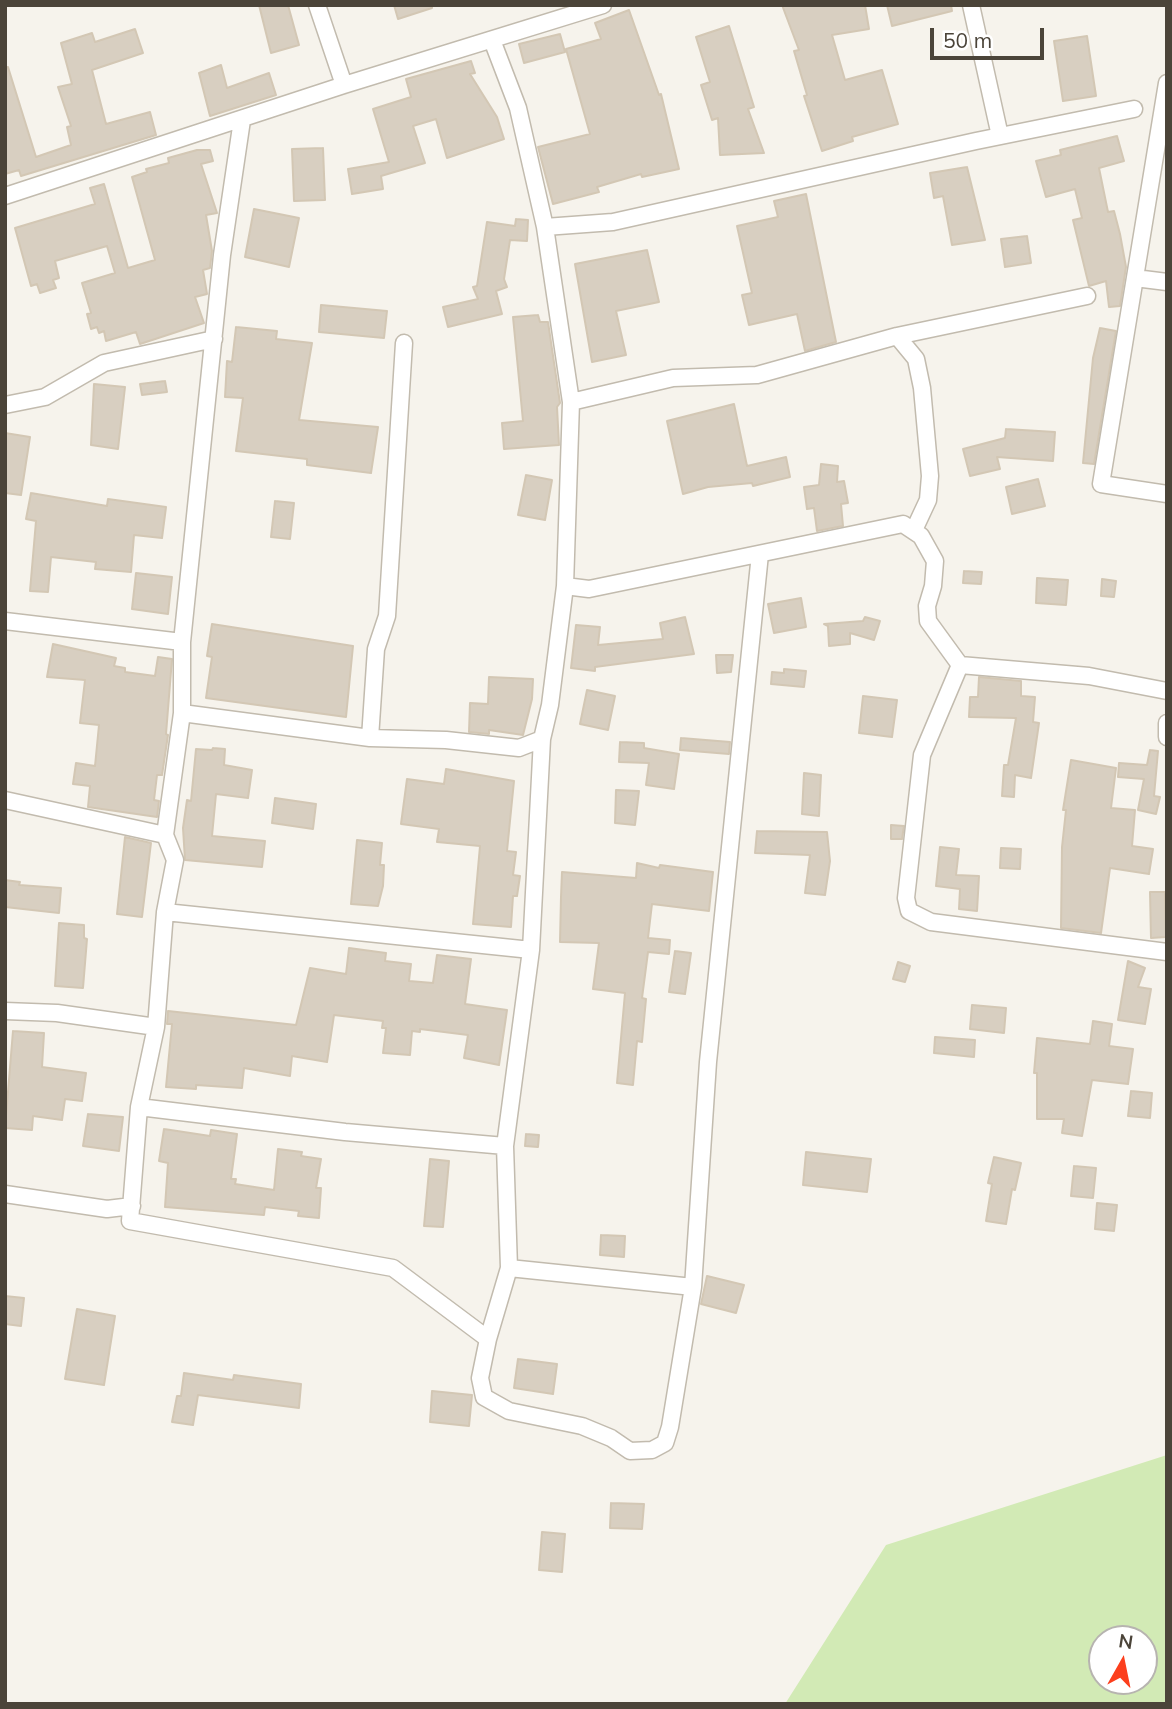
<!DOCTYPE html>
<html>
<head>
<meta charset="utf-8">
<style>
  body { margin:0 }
  #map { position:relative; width:1172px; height:1709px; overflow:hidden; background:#f6f3ec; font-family:Mulish,sans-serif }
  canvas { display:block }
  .frame { position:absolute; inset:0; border:7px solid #4b4439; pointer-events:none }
  .north { position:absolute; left:1088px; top:1625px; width:70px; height:70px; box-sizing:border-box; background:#fff; border:2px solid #b7b4b0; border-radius:50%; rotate:9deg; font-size:19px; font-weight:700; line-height:28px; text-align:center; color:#4b4439 }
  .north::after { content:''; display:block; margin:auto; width:24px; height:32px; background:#fc3f1d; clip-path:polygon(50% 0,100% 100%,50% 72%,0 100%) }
  .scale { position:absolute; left:930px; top:28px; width:114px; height:32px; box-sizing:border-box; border:4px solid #4b4439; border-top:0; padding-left:9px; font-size:21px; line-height:24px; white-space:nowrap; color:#4b4439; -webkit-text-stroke:5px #fff; paint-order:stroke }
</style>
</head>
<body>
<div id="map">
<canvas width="1172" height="1709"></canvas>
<div class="frame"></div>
<div class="north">N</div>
<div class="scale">50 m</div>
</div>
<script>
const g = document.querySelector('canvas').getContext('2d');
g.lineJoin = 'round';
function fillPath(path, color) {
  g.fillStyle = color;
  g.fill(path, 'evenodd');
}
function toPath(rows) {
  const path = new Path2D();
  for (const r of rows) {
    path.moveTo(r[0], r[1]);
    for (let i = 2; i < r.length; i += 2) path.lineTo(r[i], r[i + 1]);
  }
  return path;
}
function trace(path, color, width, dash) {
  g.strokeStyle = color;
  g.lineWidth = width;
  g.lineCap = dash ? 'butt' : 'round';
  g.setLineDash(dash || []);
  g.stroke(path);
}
fillPath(toPath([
  [1167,1455,1167,1704,785,1704,886,1545],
  [1102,1639,1144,1639,1144,1681,1102,1681]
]), '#d2eab5');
const building = toPath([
  [259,5,288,5,299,45,271,53,259,5],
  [394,5,432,5,432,8,398,19,394,5],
  [782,5,865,5,869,29,832,35,845,80,882,70,898,124,852,137,853,141,822,151,804,96,807,95,794,51,799,50,782,5],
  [887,5,951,5,952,11,892,26,887,5],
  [629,10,659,95,661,94,679,169,642,177,641,174,597,187,599,192,553,204,538,147,590,134,566,49,601,39,595,23,629,10],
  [729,26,754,107,748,109,764,153,720,155,718,118,712,120,701,85,710,82,696,37,729,26],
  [135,29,143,53,92,70,106,124,150,112,156,135,21,176,19,170,5,174,5,68,8,67,36,157,71,145,67,127,71,126,58,87,72,84,61,43,92,33,95,42,135,29],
  [560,34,565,52,524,63,519,44,560,34],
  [1087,36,1096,96,1063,101,1054,41,1087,36],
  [471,61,475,73,470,74,497,117,504,139,447,158,436,119,413,126,425,163,381,176,383,189,352,194,348,169,389,162,373,109,411,97,406,79,471,61],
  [221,65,227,88,269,73,276,95,210,116,199,73,221,65],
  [1117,136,1124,161,1099,168,1108,212,1114,211,1120,234,1126,267,1120,306,1109,307,1106,281,1089,286,1073,220,1082,218,1075,189,1046,197,1036,161,1061,155,1060,150,1117,136],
  [323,148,325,200,294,201,292,149,323,148],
  [197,150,210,150,213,161,201,164,217,213,206,215,212,251,210,268,203,270,207,294,195,297,204,323,140,344,136,332,106,341,104,331,99,333,97,327,91,329,87,314,91,313,82,283,115,273,107,246,55,261,59,278,53,280,56,288,40,293,37,284,31,286,15,228,95,204,90,188,104,184,128,268,155,260,132,177,147,172,146,169,169,163,168,158,197,150],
  [967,167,985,240,952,245,943,196,934,198,930,173,967,167],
  [806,194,836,342,805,351,797,314,749,325,742,295,752,293,737,226,778,217,774,201,806,194],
  [254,209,299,218,289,267,245,257,254,209],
  [516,219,528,220,527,241,510,240,504,279,507,287,496,291,502,314,448,327,443,307,478,299,473,287,477,286,487,222,515,226,516,219],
  [1027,236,1031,263,1005,267,1001,239,1027,236],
  [647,250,659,302,616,311,626,355,592,362,575,264,647,250],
  [321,305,387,311,384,338,319,332,321,305],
  [538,315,540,322,548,322,560,403,557,407,559,445,504,449,502,423,523,421,513,317,538,315],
  [236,327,277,331,276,339,312,343,299,420,378,427,371,473,307,465,307,459,236,451,243,398,225,397,227,361,232,362,236,327],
  [1100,328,1116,331,1094,464,1083,463,1093,358,1100,328],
  [165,381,167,392,142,395,140,384,165,381],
  [94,384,125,387,118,449,91,445,94,384],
  [734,404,747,466,786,457,790,477,753,486,752,483,708,487,683,494,667,421,734,404],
  [1006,429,1055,432,1053,461,997,457,1000,469,970,476,963,449,1005,438,1006,429],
  [5,433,30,437,21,495,5,493,5,433],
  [821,464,838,466,837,482,844,481,848,503,841,504,843,526,817,531,814,508,807,509,804,487,819,485,821,464],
  [526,475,552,480,545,520,518,515,526,475],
  [1038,479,1045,506,1012,514,1006,487,1038,479],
  [31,493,107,506,108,499,166,507,162,538,134,535,131,572,95,569,96,562,51,557,48,592,30,591,36,521,26,519,31,493],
  [275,501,294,503,290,539,271,537,275,501],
  [964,571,982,572,981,584,963,583,964,571],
  [136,573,172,577,168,614,132,609,136,573],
  [1037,578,1068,580,1066,605,1036,603,1037,578],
  [1102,579,1116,581,1114,597,1101,596,1102,579],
  [801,598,806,627,774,633,768,604,801,598],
  [685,617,694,654,595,667,595,671,571,668,576,625,600,627,598,645,663,639,660,623,685,617],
  [865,617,880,621,874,640,850,633,850,644,829,646,828,626,824,624,863,621,865,617],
  [212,624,353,646,346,717,206,698,212,657,207,656,212,624],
  [53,644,116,658,114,666,125,668,125,672,155,676,158,657,172,659,166,734,168,735,162,775,157,775,154,800,159,801,157,817,88,807,90,786,73,784,76,763,95,766,99,725,80,723,85,680,47,677,53,644],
  [716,655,733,655,731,672,717,673,716,655],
  [784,669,806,671,804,687,771,684,772,672,784,673,784,669],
  [489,677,533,679,532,699,523,735,489,730,489,734,469,732,470,703,488,704,489,677],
  [979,677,1021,681,1021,696,1035,697,1033,722,1039,723,1031,778,1015,775,1014,797,1002,796,1004,765,1008,765,1016,718,969,717,970,697,978,697,979,677],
  [587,690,615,696,608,730,580,724,587,690],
  [863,696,897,700,892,737,859,733,863,696],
  [681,738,730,742,729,754,680,750,681,738],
  [620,742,644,743,644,748,679,754,674,789,646,785,649,763,619,762,620,742],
  [213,748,225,749,224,765,252,770,248,798,216,794,212,836,265,841,262,867,185,860,183,828,187,800,191,801,196,749,212,750,213,748],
  [1150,750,1158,751,1154,796,1160,797,1156,814,1138,810,1144,779,1118,777,1119,763,1147,765,1150,750],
  [1071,760,1116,768,1111,808,1135,810,1132,846,1153,849,1149,874,1110,868,1101,933,1061,928,1062,847,1066,810,1063,810,1071,760],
  [446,769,514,781,507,851,516,852,513,875,520,876,517,896,513,896,511,927,473,924,480,846,437,842,439,829,401,824,407,779,444,784,446,769],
  [804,773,821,775,819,816,802,814,804,773],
  [616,790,639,791,635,825,615,823,616,790],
  [275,798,316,804,313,829,272,823,275,798],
  [891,825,904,826,902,839,891,839,891,825],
  [757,831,827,832,830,861,825,895,805,893,810,855,755,853,757,831],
  [125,837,151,843,142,917,117,914,125,837],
  [357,840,382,843,380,865,384,865,383,886,378,906,351,904,357,840],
  [940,847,959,849,956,875,979,876,977,911,959,909,960,889,936,886,940,847],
  [1001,848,1021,849,1020,869,1000,868,1001,848],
  [637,863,659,868,660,865,713,872,709,911,652,904,648,938,670,940,669,954,648,952,642,998,646,999,642,1042,637,1041,633,1085,617,1083,625,993,593,989,599,943,560,942,561,897,562,872,636,878,637,863],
  [5,880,20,882,19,885,61,888,59,913,5,907,5,880],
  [1150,892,1165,892,1166,937,1151,938,1150,892],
  [59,923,84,925,84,938,87,939,83,988,55,986,59,923],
  [349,948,386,953,385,961,411,964,409,981,433,983,437,955,471,959,465,1004,507,1010,499,1065,464,1058,468,1035,420,1029,420,1032,412,1031,410,1055,383,1053,386,1028,382,1028,383,1021,334,1015,327,1062,292,1056,290,1076,244,1068,242,1088,196,1085,196,1089,166,1087,172,1024,167,1024,168,1011,296,1025,310,968,346,974,349,948],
  [675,951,691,953,685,994,669,992,675,951],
  [1128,961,1145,968,1138,987,1151,989,1145,1024,1118,1020,1128,961],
  [898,962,910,966,905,982,893,979,898,962],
  [972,1005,1006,1008,1004,1033,970,1029,972,1005],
  [1093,1021,1112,1024,1109,1046,1133,1049,1128,1084,1092,1080,1082,1136,1062,1133,1064,1119,1037,1119,1037,1073,1034,1073,1037,1038,1090,1044,1093,1021],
  [13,1031,44,1033,42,1067,86,1073,82,1101,65,1099,62,1120,33,1116,32,1130,5,1128,13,1031],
  [935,1037,975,1040,974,1057,934,1053,935,1037],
  [1131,1091,1152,1093,1150,1118,1128,1116,1131,1091],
  [88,1114,123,1117,119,1151,83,1146,88,1114],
  [164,1129,210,1136,211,1130,237,1134,231,1179,236,1179,235,1184,274,1190,278,1149,302,1152,301,1156,321,1159,316,1188,321,1188,319,1218,298,1216,299,1211,265,1207,264,1215,165,1207,168,1163,159,1161,164,1129],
  [526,1134,539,1135,538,1147,525,1146,526,1134],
  [806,1152,871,1159,867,1192,803,1185,806,1152],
  [994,1157,1021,1163,1015,1190,1012,1189,1006,1224,986,1221,992,1184,988,1183,994,1157],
  [430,1159,449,1161,443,1227,424,1226,430,1159],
  [1074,1166,1096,1168,1093,1198,1071,1196,1074,1166],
  [1097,1203,1117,1205,1114,1231,1095,1229,1097,1203],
  [601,1235,625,1236,624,1257,600,1255,601,1235],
  [707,1276,744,1285,736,1313,701,1304,707,1276],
  [5,1296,24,1298,21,1326,5,1324,5,1296],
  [77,1309,115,1316,104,1385,65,1379,77,1309],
  [518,1359,557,1364,553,1394,514,1388,518,1359],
  [184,1373,233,1380,234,1375,301,1384,299,1408,198,1395,193,1425,172,1422,177,1396,181,1396,184,1373],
  [432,1391,472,1395,469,1426,430,1422,432,1391],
  [611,1503,644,1504,642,1529,610,1528,611,1503],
  [542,1532,565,1534,562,1572,539,1570,542,1532]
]);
fillPath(building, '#d8cfc1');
trace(building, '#d3c7b4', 2);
const minor = toPath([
  [317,5,344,85],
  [971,5,1000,136],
  [492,40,518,108,545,227,571,402,565,586,589,589,903,524,921,536,935,561,933,586,927,606,928,621,960,665,1089,676,1167,691],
  [1167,83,1101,484,1167,494],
  [242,120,222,255,182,642,182,713,165,835,175,860,165,912,156,1027,139,1107,130,1221,393,1268,488,1339],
  [5,196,344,85,603,5],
  [545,227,613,222,976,141,1134,109],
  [1135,278,1167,282],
  [897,336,916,359,922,388,930,476,928,500,914,530],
  [571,402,673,378,757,375,897,336,1087,296],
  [5,405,45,397,104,363,214,339],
  [5,621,182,642],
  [960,665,922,755,906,898,909,911,931,922,1167,952],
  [182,713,370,738,446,740,519,748,542,739,550,705,565,586],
  [1167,723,1167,737],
  [370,738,376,649,387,616,404,343],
  [542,739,531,950,505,1146,509,1268,488,1339,480,1378,484,1397,509,1411,582,1426,611,1438,630,1451,652,1450,665,1443,670,1427,693,1287,708,1062,760,554],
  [5,800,165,835],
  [165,912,531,950],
  [5,1011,57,1013,156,1027],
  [139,1107,345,1132,505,1146],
  [5,1194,107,1209,132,1206],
  [509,1268,693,1287]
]);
trace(minor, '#c2bbae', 19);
trace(minor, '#fff', 16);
</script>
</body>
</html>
